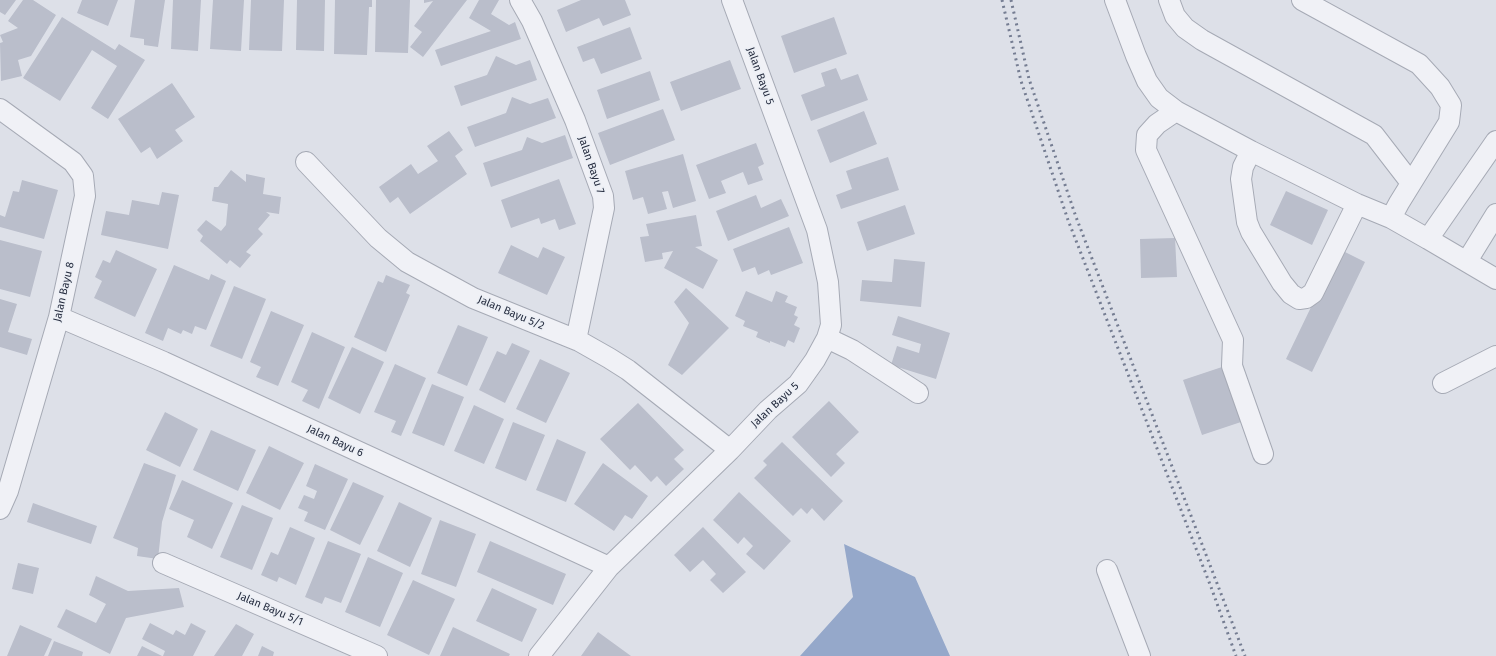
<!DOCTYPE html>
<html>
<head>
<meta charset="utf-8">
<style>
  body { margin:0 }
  canvas { display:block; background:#dde0e8 }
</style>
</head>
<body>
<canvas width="1496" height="656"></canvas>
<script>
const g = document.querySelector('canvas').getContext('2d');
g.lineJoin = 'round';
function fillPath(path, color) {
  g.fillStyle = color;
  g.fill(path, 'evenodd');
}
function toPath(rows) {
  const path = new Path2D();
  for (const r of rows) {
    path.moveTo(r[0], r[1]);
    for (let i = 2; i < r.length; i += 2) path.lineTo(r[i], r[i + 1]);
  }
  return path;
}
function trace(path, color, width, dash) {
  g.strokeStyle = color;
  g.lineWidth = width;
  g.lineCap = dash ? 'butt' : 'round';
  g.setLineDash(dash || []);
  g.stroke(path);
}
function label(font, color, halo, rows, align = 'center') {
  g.font = font + ' "Fira Sans",sans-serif';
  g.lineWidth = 3;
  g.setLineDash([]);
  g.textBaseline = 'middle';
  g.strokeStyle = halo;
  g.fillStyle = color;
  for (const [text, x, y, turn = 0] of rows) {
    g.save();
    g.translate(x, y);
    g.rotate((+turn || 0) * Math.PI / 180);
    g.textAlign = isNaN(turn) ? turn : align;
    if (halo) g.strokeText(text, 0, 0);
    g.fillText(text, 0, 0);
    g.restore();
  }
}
fillPath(toPath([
  [844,544,915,577,950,656,800,656,853,597]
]), '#95a8ca');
fillPath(toPath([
  [0,0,16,0,5,15,0,12],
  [23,0,33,0,56,15,31,56,18,60,22,76,1,81,0,43,3,42,0,35,18,28,8,21],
  [82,0,118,0,108,26,77,13],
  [135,0,165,0,158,47,144,45,144,39,130,37],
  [173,0,201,0,198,51,171,49],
  [213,0,244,0,241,51,210,49],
  [251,0,284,0,282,51,249,50],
  [297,0,325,0,324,51,296,50],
  [335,0,372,0,372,7,369,7,367,55,334,54],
  [376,0,410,0,408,53,375,52],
  [424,0,467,0,423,57,410,47,422,32,414,26,433,1,424,3],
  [479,0,499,0,491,14,509,25,515,22,521,39,441,66,435,50,491,31,469,18],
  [581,0,625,0,631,15,603,26,599,18,566,32,557,10],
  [62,17,115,50,119,44,145,60,108,119,91,108,117,66,92,50,60,101,23,78],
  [834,17,847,54,794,73,781,36],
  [630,27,642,59,601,74,594,58,583,62,577,47],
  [496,56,516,65,530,60,537,80,461,106,454,86,487,75],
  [730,60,741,89,681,111,670,82],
  [836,68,841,80,858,74,868,100,811,121,801,95,825,86,821,73],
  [650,71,660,100,607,119,597,90],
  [172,83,195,117,175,130,183,141,157,159,150,147,141,153,118,119],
  [512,97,530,104,548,98,556,118,475,147,467,127,506,113],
  [663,109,675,140,610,165,598,133],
  [864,111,877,144,830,163,817,130],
  [449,131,463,150,455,156,467,174,410,214,398,197,390,203,379,187,411,164,418,174,438,161,427,146],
  [565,135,573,158,491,187,483,163,522,150,527,137,542,143],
  [756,143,764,164,758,167,763,180,748,185,743,172,721,181,726,193,709,199,696,165],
  [683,154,696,201,673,208,668,191,662,192,667,209,648,214,643,197,633,200,625,171],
  [888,157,899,190,841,209,836,195,852,189,846,171],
  [231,170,246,182,246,174,265,178,263,194,281,197,279,214,266,212,270,215,258,229,263,234,246,252,251,255,240,268,230,260,227,264,200,241,203,236,197,230,206,220,221,231,226,225,228,204,212,201,214,187,218,187],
  [559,179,576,224,559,230,555,219,541,224,539,218,511,228,501,200],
  [22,180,58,190,44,239,0,227,0,215,5,217,13,191,19,192],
  [1286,191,1328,210,1312,245,1270,225],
  [162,192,179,195,168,249,101,235,106,211,129,215,132,200,159,205],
  [756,195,761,208,781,199,789,216,728,241,716,211],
  [905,205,915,234,867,251,857,222],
  [696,215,702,246,695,247,718,260,703,289,664,268,673,251,662,253,663,259,645,262,640,237,649,236,646,224],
  [789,227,803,263,771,275,769,270,758,275,755,267,742,272,733,249],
  [1175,238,1177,277,1141,278,1140,239],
  [0,240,42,251,30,297,0,289],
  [511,245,538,258,543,247,565,257,547,295,498,273],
  [1339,249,1365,262,1312,372,1286,359],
  [116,250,157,269,135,317,94,298,102,281,95,277,103,260,110,263],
  [894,259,925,262,921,307,860,301,862,280,892,282],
  [174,265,209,280,211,274,226,281,206,330,195,326,192,334,183,330,181,334,168,328,163,341,145,333],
  [386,275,410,285,406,293,410,295,386,352,354,337,378,281,383,283],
  [234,286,266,299,242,359,210,346],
  [686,288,729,328,682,375,668,365,689,323,674,302],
  [746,291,772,302,776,291,788,296,785,302,797,307,794,315,798,317,794,325,800,328,794,343,788,340,785,347,770,341,770,343,756,337,758,332,743,326,745,321,735,316],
  [0,299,17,304,8,332,32,339,27,355,0,347],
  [271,311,304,325,278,386,256,377,261,367,250,362],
  [898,316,950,333,936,379,891,365,897,346,919,353,921,344,892,335],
  [458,325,488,337,467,386,437,373],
  [312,332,345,347,319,409,302,401,308,390,291,382],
  [512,343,530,351,505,403,479,390,497,351,506,355],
  [352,347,384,362,360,414,328,398],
  [540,359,570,373,546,423,516,409],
  [395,364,426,378,401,436,391,432,396,421,374,412],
  [1222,367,1241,422,1202,435,1183,380],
  [432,384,464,397,444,446,412,433],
  [829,401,859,432,836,454,845,463,831,477,792,437],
  [638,403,684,450,674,459,684,469,666,486,657,476,651,482,635,465,630,470,600,439],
  [474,405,504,419,484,464,454,451],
  [165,412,198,429,180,467,146,450],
  [513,422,545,435,526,481,495,468],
  [211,430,256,450,238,491,193,470],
  [557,439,586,452,566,502,536,490],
  [782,442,843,501,824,521,812,508,807,514,801,508,793,516,754,478,767,465,763,461],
  [269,446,304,463,280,510,246,493],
  [144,463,176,475,162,522,158,559,137,556,138,548,113,538],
  [603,463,648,496,632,519,625,515,614,531,574,504],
  [315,464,348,479,325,530,304,521,308,512,298,508,304,495,314,499,317,491,306,486],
  [182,480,233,503,212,549,187,537,194,520,169,509],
  [353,482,384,496,360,545,330,530],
  [739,492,791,541,764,570,746,554,753,546,744,537,738,544,713,520],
  [399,502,432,518,410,567,377,551],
  [33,503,97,526,91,544,27,522],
  [242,505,273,518,252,570,220,557],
  [440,520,476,534,456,587,421,574],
  [290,527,315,538,296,585,279,577,277,582,261,575,271,552,278,555],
  [703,527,746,572,723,593,710,580,716,574,703,560,690,572,674,555],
  [328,541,361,554,341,603,325,597,322,604,305,597],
  [490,541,566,574,553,605,477,572],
  [368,557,403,573,380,627,345,612],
  [18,563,39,568,33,594,12,589],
  [96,576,128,591,179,588,184,607,126,618,110,654,57,627,66,609,96,623,106,604,89,595],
  [413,580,455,599,429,655,387,635],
  [492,588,537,609,522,642,476,621],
  [150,623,173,635,176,630,185,635,191,623,206,631,193,656,163,656,165,651,142,639],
  [236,624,254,634,242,656,214,656],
  [20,625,52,639,44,656,7,656],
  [453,627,510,654,509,656,440,656],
  [598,632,631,656,581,656],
  [54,641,83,652,82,656,48,656],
  [142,646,162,656,137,656],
  [262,646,274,652,273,656,258,656]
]), '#babecb');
const minor = toPath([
  [520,0,532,21,575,120,603,196,604,208,576,340],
  [1115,0,1136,56,1147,81,1159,98,1176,111,1157,124,1147,135,1146,150,1233,340,1232,366,1263,454],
  [1169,0,1175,16,1185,28,1202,40,1374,135,1411,183],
  [1302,0,1419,64,1440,87,1451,105,1449,122,1399,203,1391,218],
  [0,109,73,162,83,176,85,196,59,317,8,491,0,509],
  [1176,111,1251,151,1357,204,1391,218,1428,239],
  [1496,141,1428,239,1496,279],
  [1251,151,1243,167,1241,179,1247,222,1251,232,1282,283,1291,294,1299,299,1306,298,1313,293,1357,204],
  [306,162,378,238,407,262,473,298,579,341,609,358,628,370,730,450],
  [1467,261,1496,214],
  [59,317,164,362,609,567],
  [827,338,852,350,918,393],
  [1443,383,1496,356],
  [163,563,377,656],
  [1107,570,1140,656],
  [539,656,609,567,730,450,768,410,798,384,815,360,827,338,831,325,828,282,817,230,732,0]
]);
trace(minor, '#a6aab5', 22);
trace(minor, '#f0f1f6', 20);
trace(toPath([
  [1002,0,1021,81,1068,220,1211,587,1236,656],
  [1011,0,1029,79,1076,217,1245,656]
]), '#757d92', 3, [2, 4]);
label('11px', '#252c3f', '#eceff5', [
  ["Jalan Bayu 5",760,76,70],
  ["Jalan Bayu 7",591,165,71],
  ["Jalan Bayu 8",64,292,-77],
  ["Jalan Bayu 5/2",511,313,23],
  ["Jalan Bayu 5",775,405,-43],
  ["Jalan Bayu 6",335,441,25],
  ["Jalan Bayu 5/1",270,609,23]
]);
</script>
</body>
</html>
